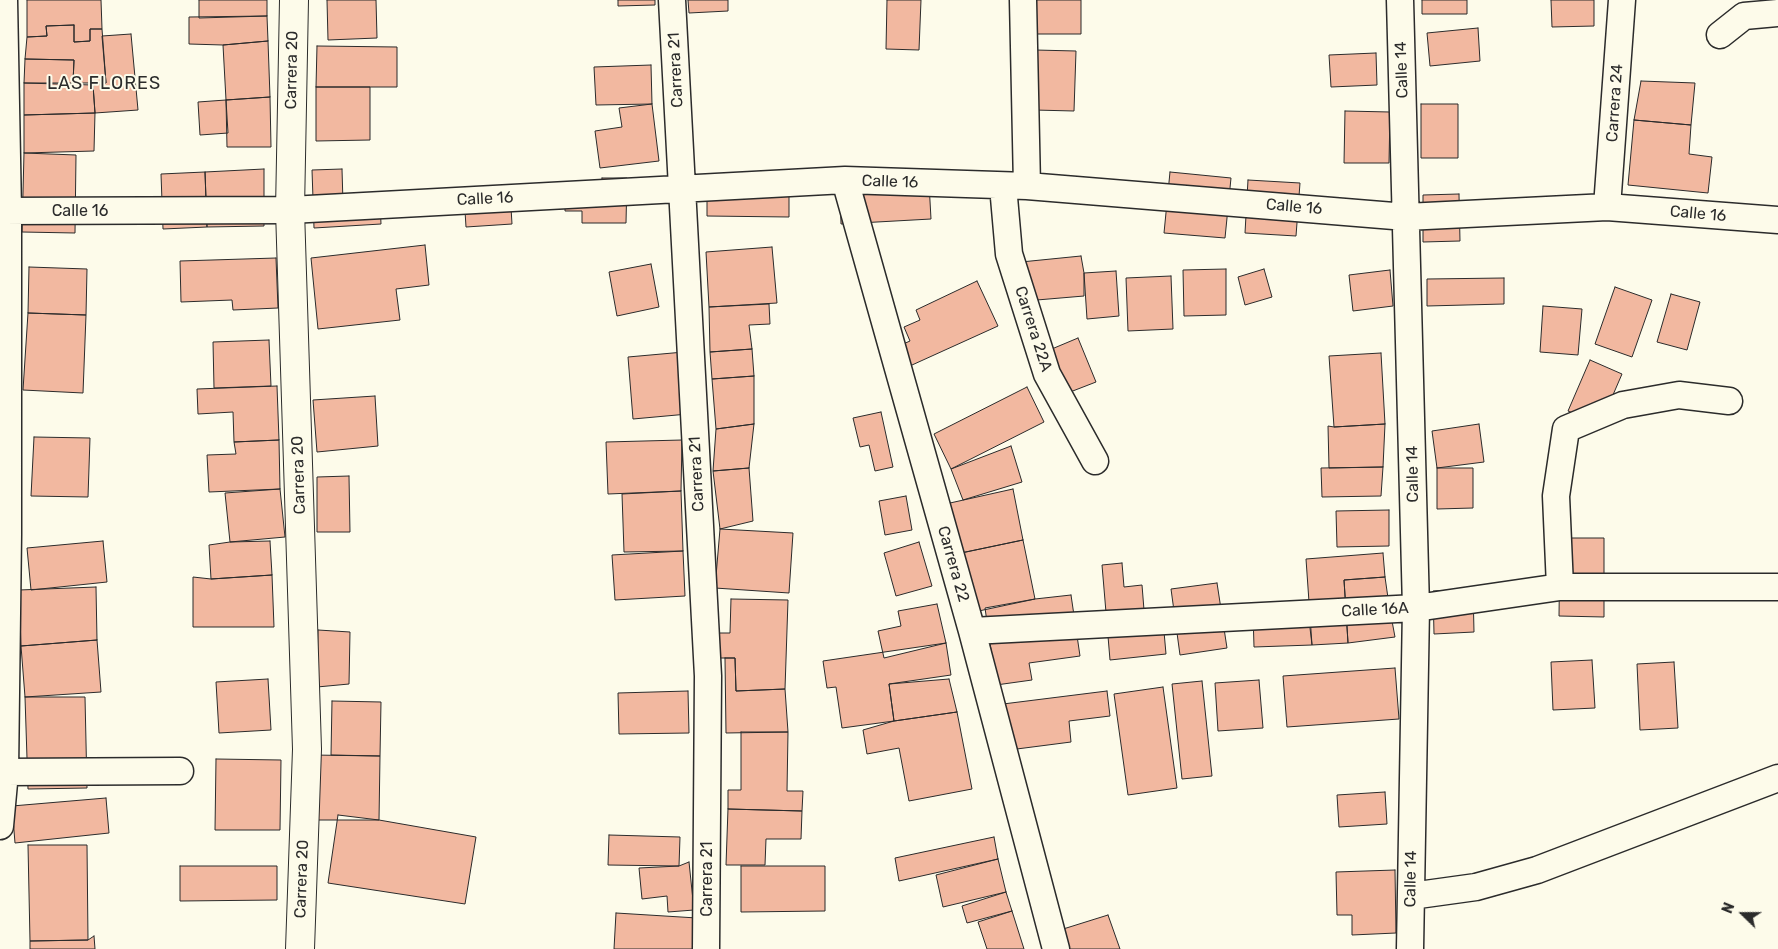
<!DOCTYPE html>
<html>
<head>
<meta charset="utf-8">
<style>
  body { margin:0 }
  #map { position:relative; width:1778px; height:949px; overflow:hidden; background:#fdfbea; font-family:Rubik,sans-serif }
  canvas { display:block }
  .north { position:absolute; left:1718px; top:889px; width:50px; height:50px; -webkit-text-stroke:4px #fdfbea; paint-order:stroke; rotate:292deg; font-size:14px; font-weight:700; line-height:20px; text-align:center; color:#2b2b2b }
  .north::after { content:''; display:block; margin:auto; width:18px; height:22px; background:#2b2b2b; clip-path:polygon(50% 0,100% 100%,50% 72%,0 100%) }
</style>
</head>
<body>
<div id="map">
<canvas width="1778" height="949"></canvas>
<div class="north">N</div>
</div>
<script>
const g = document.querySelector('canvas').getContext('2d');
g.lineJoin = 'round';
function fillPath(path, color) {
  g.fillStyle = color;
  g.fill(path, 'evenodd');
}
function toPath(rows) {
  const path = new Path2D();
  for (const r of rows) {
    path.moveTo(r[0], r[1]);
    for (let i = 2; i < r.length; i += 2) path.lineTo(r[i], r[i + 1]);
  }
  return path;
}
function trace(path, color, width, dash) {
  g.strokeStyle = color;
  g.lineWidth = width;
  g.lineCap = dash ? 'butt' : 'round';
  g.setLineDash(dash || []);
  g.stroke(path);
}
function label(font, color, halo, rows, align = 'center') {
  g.font = font + ' Rubik,sans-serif';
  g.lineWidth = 4;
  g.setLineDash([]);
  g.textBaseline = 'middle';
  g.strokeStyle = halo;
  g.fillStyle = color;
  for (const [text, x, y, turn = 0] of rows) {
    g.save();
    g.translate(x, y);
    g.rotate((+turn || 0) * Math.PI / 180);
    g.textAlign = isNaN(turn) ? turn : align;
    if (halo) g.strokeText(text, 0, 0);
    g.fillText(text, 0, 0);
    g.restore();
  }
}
const building = toPath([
  [27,0,101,0,102,29,90,29,90,41,74,42,74,25,46,26,47,36,27,37,27,0],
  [199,0,267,0,267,16,199,18,199,0],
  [327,0,376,0,377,38,328,40,327,0],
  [618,0,655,0,655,5,618,6,618,0],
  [688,0,728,0,728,11,689,13,688,0],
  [887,0,921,0,919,50,886,49,887,0],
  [1026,0,1081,0,1081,34,1026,34,1026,0],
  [1422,0,1467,0,1467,14,1422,14,1422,0],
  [1551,0,1594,0,1594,26,1552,27,1551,0],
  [267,16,268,41,223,45,189,44,189,17,267,16],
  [74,25,74,42,90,41,90,29,102,29,106,83,73,83,74,60,25,59,27,37,47,36,46,26,74,25],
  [1478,28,1480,61,1430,66,1427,33,1478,28],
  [131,34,138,110,95,113,93,85,106,83,102,36,131,34],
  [268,41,270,97,226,100,223,45,268,41],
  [317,46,397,47,397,87,316,87,317,46],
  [1035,50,1076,51,1074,111,1034,110,1035,50],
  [1376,53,1377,85,1331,87,1329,55,1376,53],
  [25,59,74,60,73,83,24,83,25,59],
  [651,65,652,104,596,105,594,67,651,65],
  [1641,81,1695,83,1691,125,1634,120,1641,81],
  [24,83,93,85,95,113,24,115,24,83],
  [316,87,370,87,370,140,316,141,316,87],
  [270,97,271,147,227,147,226,100,270,97],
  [226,100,228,133,200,135,198,102,226,100],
  [652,104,659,161,600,168,595,131,622,127,619,108,652,104],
  [1421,104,1458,104,1458,158,1421,158,1421,104],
  [1345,111,1390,112,1389,163,1344,163,1345,111],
  [95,113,94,151,24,153,24,115,95,113],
  [1634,120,1691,125,1689,154,1712,157,1708,193,1628,185,1634,120],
  [24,153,76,155,75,233,22,232,24,153],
  [264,169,264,226,207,227,205,172,264,169],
  [342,169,343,203,380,202,381,224,314,228,312,170,342,169],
  [205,172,207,227,163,229,161,174,205,172],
  [1170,172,1231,178,1225,238,1164,233,1170,172],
  [602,178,627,178,626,223,582,223,582,211,565,211,565,190,602,190,602,178],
  [707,179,789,179,789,217,707,216,707,179],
  [1248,180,1300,183,1296,236,1245,233,1248,180],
  [929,183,931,219,841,224,840,188,929,183],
  [510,191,512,224,466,227,464,195,510,191],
  [1459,194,1460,241,1423,242,1423,195,1459,194],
  [425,245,429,285,396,289,400,320,318,329,311,258,425,245],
  [772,247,777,303,709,307,706,252,772,247],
  [1081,256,1084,273,1084,296,1025,301,1021,262,1081,256],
  [276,258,278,308,233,310,232,300,181,302,180,261,276,258],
  [651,264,659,307,617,316,609,272,651,264],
  [29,267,87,269,86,315,28,313,29,267],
  [1226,269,1226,315,1184,316,1183,270,1226,269],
  [1264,269,1272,297,1245,305,1238,277,1264,269],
  [1390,270,1393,306,1353,311,1349,275,1390,270],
  [1116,271,1119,316,1087,319,1084,273,1116,271],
  [1171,276,1173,329,1128,331,1126,278,1171,276],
  [1504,278,1504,304,1427,306,1427,279,1504,278],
  [977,281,998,326,901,370,892,349,910,341,904,327,920,320,916,310,977,281],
  [1615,287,1652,300,1632,357,1595,344,1615,287],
  [1671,294,1700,302,1687,350,1657,342,1671,294],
  [769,304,770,324,749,325,752,349,710,352,709,307,769,304],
  [1543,306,1582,309,1578,355,1540,352,1543,306],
  [28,313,86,315,83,393,23,390,28,313],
  [1078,338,1096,382,1065,394,1047,351,1078,338],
  [269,340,271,386,214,388,213,342,269,340],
  [752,349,754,376,712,379,710,352,752,349],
  [684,352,688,414,633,419,628,357,684,352],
  [1381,353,1385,424,1334,427,1329,356,1381,353],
  [1590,360,1622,374,1600,425,1568,411,1590,360],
  [754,376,754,424,716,429,712,379,754,376],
  [277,386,279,440,234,442,233,412,198,414,197,389,277,386],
  [1027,387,1044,422,951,469,934,434,1027,387],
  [375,396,378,446,317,452,313,400,375,396],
  [881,412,893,467,875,471,869,445,860,447,853,418,881,412],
  [754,424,749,468,713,471,716,429,754,424],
  [1385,424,1383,467,1329,468,1328,426,1334,427,1385,424],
  [1479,424,1484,462,1437,468,1432,431,1479,424],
  [34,437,90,438,88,497,31,496,34,437],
  [279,440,280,489,209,492,207,455,236,454,234,442,279,440],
  [682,440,681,491,608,494,606,442,682,440],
  [1011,446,1022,482,963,500,951,469,1011,446],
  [1383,467,1381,496,1322,497,1321,468,1383,467],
  [749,468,753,521,720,529,713,471,749,468],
  [1437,468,1473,468,1473,508,1437,509,1437,468],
  [349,476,350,532,317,532,317,477,349,476],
  [280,489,285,537,230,542,225,493,280,489],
  [1013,489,1023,540,961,553,950,503,1013,489],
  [681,491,683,551,624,552,622,494,681,491],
  [906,496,912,530,885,535,879,501,906,496],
  [1389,510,1389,546,1337,547,1336,511,1389,510],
  [720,529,793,533,789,593,715,588,720,529],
  [1560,538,1604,538,1604,617,1559,616,1560,538],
  [1023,540,1035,599,974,612,961,553,1023,540],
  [103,541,107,582,31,590,27,548,103,541],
  [270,541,272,575,211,579,209,545,230,542,270,541],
  [919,542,932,586,896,596,884,553,919,542],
  [683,551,685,596,615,600,612,555,683,551],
  [1383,553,1385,577,1344,580,1348,643,1312,645,1306,559,1383,553],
  [1122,563,1124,587,1142,585,1144,610,1162,609,1166,654,1110,660,1102,565,1122,563],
  [272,575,274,627,193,627,193,577,211,579,272,575],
  [1385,577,1389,605,1346,610,1344,580,1385,577],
  [1217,583,1227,648,1180,655,1171,589,1217,583],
  [96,587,97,640,21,646,19,590,96,587],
  [1473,589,1474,632,1434,634,1433,591,1473,589],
  [1071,595,1080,656,1029,663,1032,680,996,685,985,608,1035,599,1071,595],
  [731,599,788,600,785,689,736,691,735,658,715,658,716,633,730,633,731,599],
  [937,604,946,643,884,658,878,631,901,626,898,611,937,604],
  [1389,605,1395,637,1348,643,1346,610,1389,605],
  [1308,611,1312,645,1254,647,1253,613,1308,611],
  [318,630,350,632,349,684,317,687,318,630],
  [97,640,101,692,25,697,21,646,97,640],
  [946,643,951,675,889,684,894,721,842,728,836,687,827,688,823,661,946,643],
  [725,658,735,658,736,691,785,689,788,732,726,733,725,658],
  [1592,660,1595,708,1553,710,1551,662,1592,660],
  [1674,662,1678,728,1640,730,1637,664,1674,662],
  [1395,668,1399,719,1287,727,1283,676,1395,668],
  [268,679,271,730,219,733,216,682,268,679],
  [949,679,957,712,894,721,889,684,949,679],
  [1259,680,1263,728,1218,731,1215,683,1259,680],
  [1202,681,1212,776,1182,779,1172,684,1202,681],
  [1163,687,1177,788,1128,795,1114,694,1163,687],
  [688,691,689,733,619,734,618,693,688,691],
  [1107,691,1110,716,1069,721,1071,742,1009,750,1003,704,1107,691],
  [25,697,85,697,87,788,28,789,25,697],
  [332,701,381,702,380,756,331,755,332,701],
  [957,712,972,789,909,801,899,748,867,754,863,730,894,721,957,712],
  [741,732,788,732,787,791,803,791,802,811,728,809,728,790,741,790,741,732],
  [312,755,380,756,379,820,311,820,312,755],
  [216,759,281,760,280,830,215,830,216,759],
  [1385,792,1387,824,1339,827,1337,795,1385,792],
  [106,798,109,833,15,843,12,806,106,798],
  [728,809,802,811,801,839,766,839,765,865,726,865,728,809],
  [338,815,379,820,476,837,465,904,328,883,338,815],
  [609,835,680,837,679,866,608,865,609,835],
  [994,837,998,859,899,881,895,858,994,837],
  [28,845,87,845,88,940,30,941,28,845],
  [998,859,1006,892,943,907,936,875,998,859],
  [689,862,694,910,668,912,667,896,642,899,639,868,679,866,689,862],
  [180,866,277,866,277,900,180,901,180,866],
  [741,866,825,866,825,911,741,912,741,866],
  [1395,870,1396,933,1352,935,1352,915,1337,915,1336,872,1395,870],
  [1006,892,1012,911,967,923,962,906,1006,892],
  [1012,911,1024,949,987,949,978,922,1012,911],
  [616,913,697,918,695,949,614,949,616,913],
  [1108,915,1120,949,1066,949,1060,930,1108,915],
  [94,936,95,949,30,949,30,941,88,940,94,936]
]);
fillPath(building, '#f2b8a0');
trace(building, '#2b2b2b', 1);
const street = toPath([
  [672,0,708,676,706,949],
  [1023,0,1027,186],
  [1400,0,1416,608,1410,949],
  [1720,35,1744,16,1778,13],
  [845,180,972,631,1056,949],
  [1003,186,1009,254,1047,374,1095,461],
  [1607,207,1622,0],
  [0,211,290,210,845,180,1027,186,1406,217,1607,207,1778,220],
  [1560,587,1556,496,1566,429,1623,405,1679,395,1729,401],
  [972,631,1416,608,1560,587,1778,587],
  [5,772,180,771],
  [0,826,5,772,8,534,8,211,4,0],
  [1411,896,1476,887,1537,870,1778,778]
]);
const secondary = toPath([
  [294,0,290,210,307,749,300,949]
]);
trace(street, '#2b2b2b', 29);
trace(secondary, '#2b2b2b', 30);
trace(street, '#fdfbea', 26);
trace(secondary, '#fdfbea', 28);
label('16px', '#2b2b2b', '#fdfbea', [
  ["Carrera 20",292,70,-89],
  ["Carrera 21",676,70,-93],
  ["Calle 14",1402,70,-92],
  ["Carrera 24",1615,103,-86],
  ["Calle 16",890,182,2],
  ["Calle 16",485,199,-3],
  ["Calle 16",1294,207,5],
  ["Calle 16",80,211],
  ["Calle 16",1698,214,5],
  ["Carrera 22A",1033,329,72],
  ["Carrera 21",697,474,-93],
  ["Calle 14",1413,474,-91],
  ["Carrera 20",299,475,-92],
  ["Carrera 22",953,564,74],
  ["Calle 16A",1375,610,-3],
  ["Carrera 20",302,879,-88],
  ["Carrera 21",707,879,-90],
  ["Calle 14",1411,879,-89]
]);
g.letterSpacing = '1px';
label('18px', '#2b2b2b', '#fdfbea', [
  ["LAS FLORES",104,84]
]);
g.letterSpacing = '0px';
</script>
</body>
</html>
